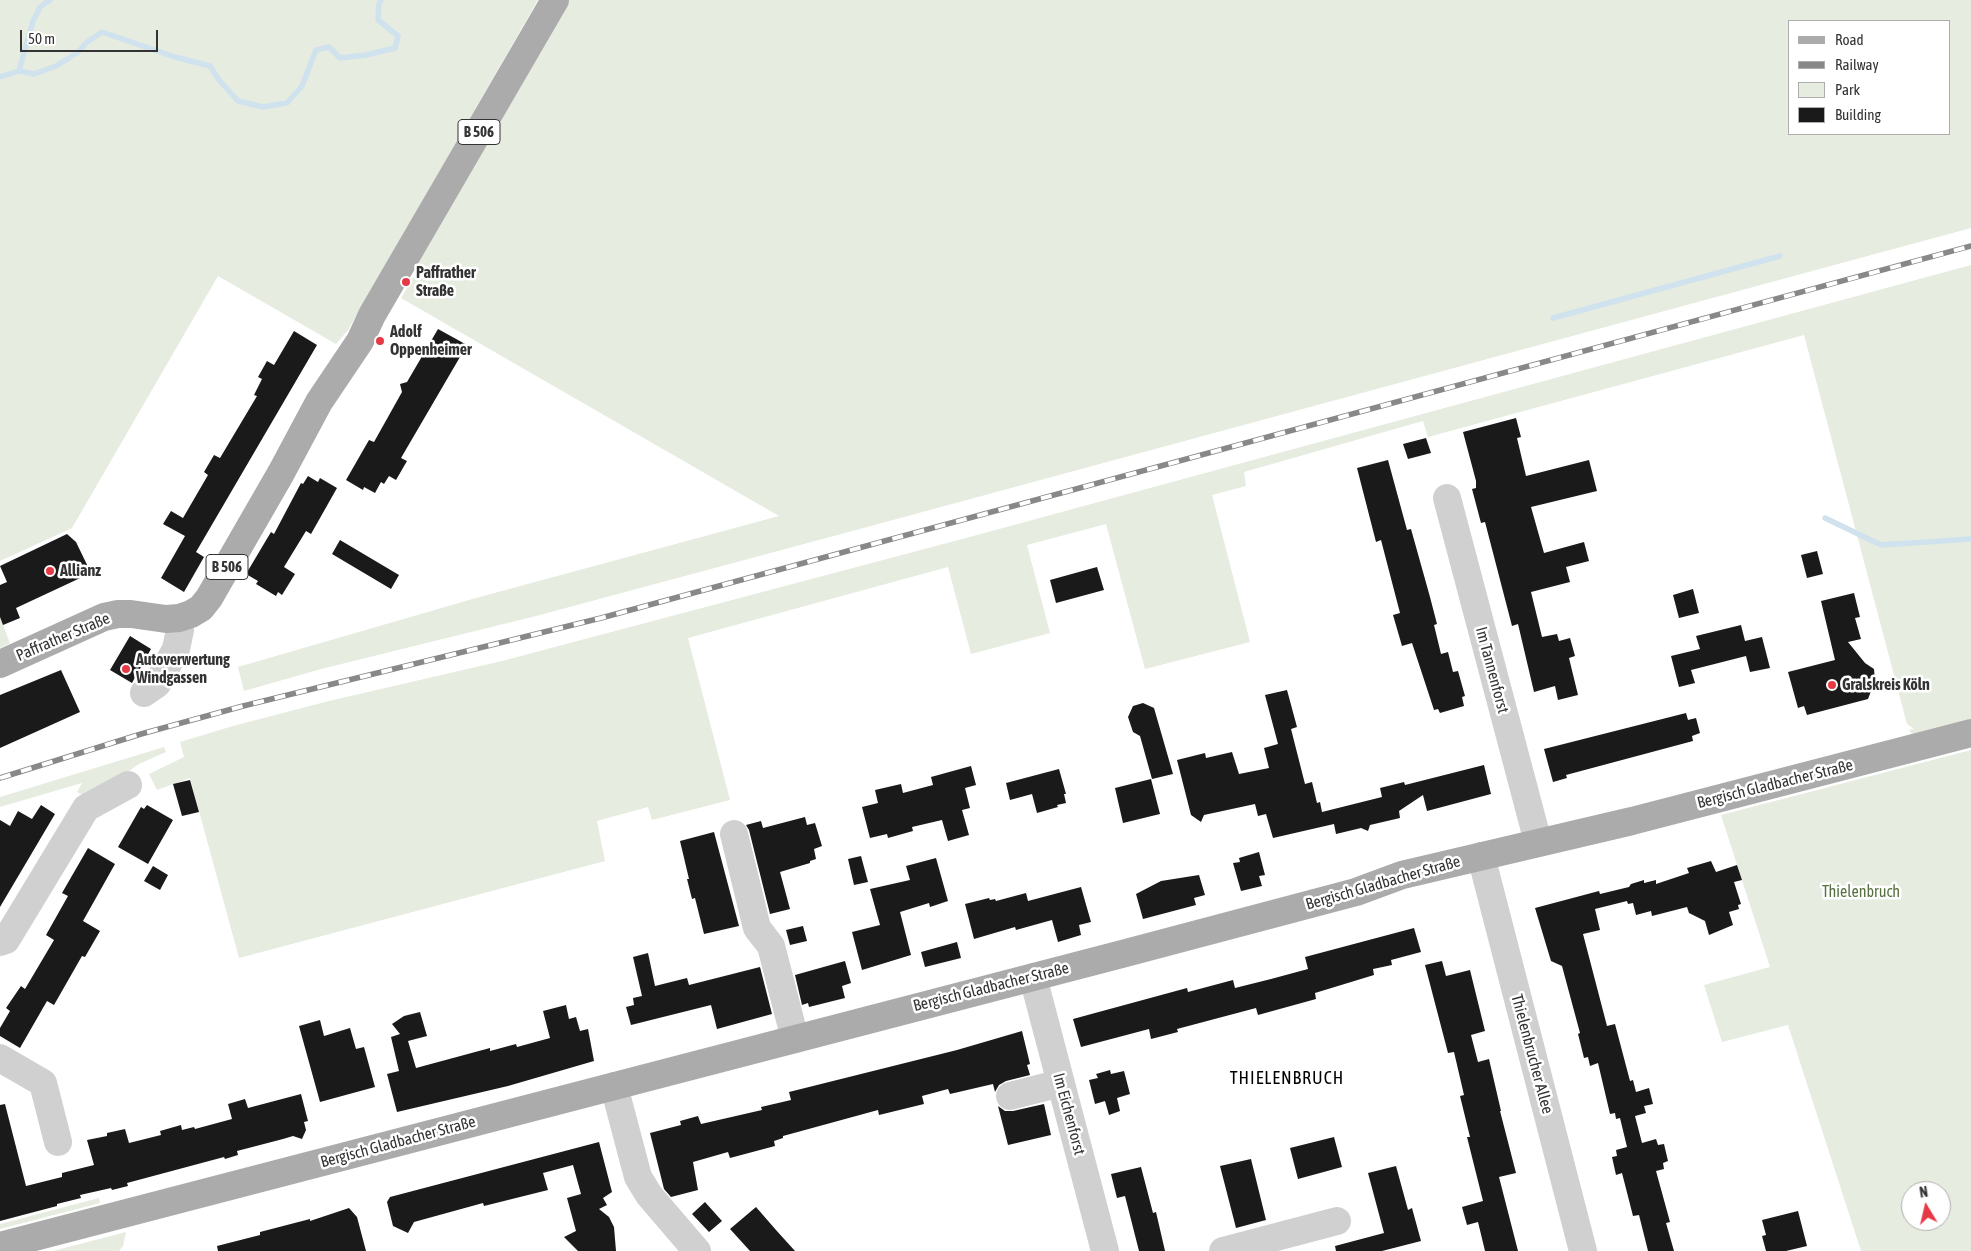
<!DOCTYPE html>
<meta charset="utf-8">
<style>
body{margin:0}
#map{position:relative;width:1971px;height:1251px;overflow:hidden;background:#fff;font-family:"Asap Condensed",sans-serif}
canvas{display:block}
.legend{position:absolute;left:1788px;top:20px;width:162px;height:115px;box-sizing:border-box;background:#fff;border:1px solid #adadad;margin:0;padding:6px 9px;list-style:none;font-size:15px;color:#333}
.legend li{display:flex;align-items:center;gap:10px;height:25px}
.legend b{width:25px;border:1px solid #adadad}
.north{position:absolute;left:1901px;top:1181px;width:50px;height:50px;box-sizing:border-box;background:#fff;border:1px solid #adadad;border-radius:50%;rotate:351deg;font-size:14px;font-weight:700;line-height:20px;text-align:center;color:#333}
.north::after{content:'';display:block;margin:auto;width:18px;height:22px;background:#e63946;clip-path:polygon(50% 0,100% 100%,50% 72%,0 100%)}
.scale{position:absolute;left:20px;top:30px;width:138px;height:22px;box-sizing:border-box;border:2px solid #333;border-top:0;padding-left:6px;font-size:15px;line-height:18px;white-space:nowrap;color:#333;-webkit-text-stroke:4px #fff;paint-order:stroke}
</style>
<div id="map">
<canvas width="1971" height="1251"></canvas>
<ul class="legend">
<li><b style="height:6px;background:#ababab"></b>Road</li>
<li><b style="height:6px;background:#888"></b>Railway</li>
<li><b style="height:14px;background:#e6ecdf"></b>Park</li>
<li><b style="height:14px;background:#1a1a1a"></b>Building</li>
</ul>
<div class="north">N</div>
<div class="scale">50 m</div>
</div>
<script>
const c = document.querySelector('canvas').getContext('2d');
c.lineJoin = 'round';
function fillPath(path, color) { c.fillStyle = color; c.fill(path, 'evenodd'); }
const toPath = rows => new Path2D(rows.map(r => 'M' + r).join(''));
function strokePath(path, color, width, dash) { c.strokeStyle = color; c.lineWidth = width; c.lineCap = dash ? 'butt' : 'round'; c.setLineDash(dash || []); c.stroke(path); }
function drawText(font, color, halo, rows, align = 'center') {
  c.font = font + ' "Asap Condensed",sans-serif'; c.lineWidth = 5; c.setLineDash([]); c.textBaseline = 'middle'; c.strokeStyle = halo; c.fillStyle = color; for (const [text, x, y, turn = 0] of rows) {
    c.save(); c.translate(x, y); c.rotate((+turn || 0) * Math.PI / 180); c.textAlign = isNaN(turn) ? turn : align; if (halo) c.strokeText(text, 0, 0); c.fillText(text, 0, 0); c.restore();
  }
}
fillPath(toPath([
 [0,0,538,0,348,330,336,344,218,276,72,528,0,561],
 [565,0,1971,0,1971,228,856,530,536,616,321,669,244,691,238,667,476,598,779,516,401,298,416,273,410,269],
 [1790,21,1950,21,1950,134,1790,134],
 [1971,265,1971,722,1912,734,1909,730,1914,729,1907,724,1804,335,1428,437,1423,421,1244,472,1246,486,1212,495,1250,642,1145,669,1106,524,1027,545,1050,633,971,654,948,567,688,638,730,800,652,820,648,807,597,821,605,861,239,958,190,778,157,790,149,774,184,757,180,742,233,726,329,701,502,661,966,538],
 [0,617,10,643,0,648],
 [164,747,166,752,139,764,89,799,77,792,82,783,0,807,0,797],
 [1971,750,1971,1251,1861,1251,1788,1025,1722,1042,1704,985,1770,967,1721,815],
 [1911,1191,1941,1191,1941,1221,1911,1221],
 [99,1198,100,1203,0,1229,0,1224],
 [126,1232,123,1246,119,1251,53,1251]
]), '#e6ecdf');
strokePath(toPath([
 [19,71,33,21,40,7,50,0],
 [0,77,19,71,34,74,56,66,77,53,87,42,102,32,175,57,210,66,219,80,238,101,263,107,287,103,302,86,316,50,329,47,340,58,366,55,395,48,398,36,378,20,379,4,381,0],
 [1553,318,1780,256],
 [1825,518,1881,545,1971,539]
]), '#cfe2ee', 5.5);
fillPath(toPath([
 [438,329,467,345,401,458,407,461,396,480,389,476,384,484,381,482,375,493,364,487,363,490,346,480,369,440,374,442,402,392,400,384,407,382],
 [294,331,317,345,196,552,204,557,184,592,161,578,185,536,163,524,171,511,183,518,208,475,204,472,214,455,220,458,257,396,254,395,262,379,258,377,267,361,274,365],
 [1516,418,1521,437,1517,438,1526,476,1589,460,1597,491,1531,507,1544,553,1584,542,1589,561,1566,567,1570,582,1531,592,1542,637,1557,634,1559,641,1570,638,1575,656,1569,658,1578,695,1558,700,1555,686,1534,692,1518,624,1512,626,1485,522,1481,523,1472,489,1476,488,1476,481,1463,432],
 [1426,438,1431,453,1408,459,1403,444],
 [1388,460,1407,530,1411,529,1430,597,1437,624,1434,625,1441,654,1448,652,1453,672,1458,671,1465,696,1462,697,1464,706,1440,713,1438,709,1434,710,1412,643,1402,646,1393,615,1400,613,1381,540,1376,542,1357,468],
 [308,476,318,482,320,478,337,488,311,534,306,531,284,567,295,574,282,595,278,592,276,596,256,584,258,581,246,574,271,532,274,534,301,483,303,484],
 [67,534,76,542,91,573,16,608,20,618,3,625,0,617,0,585,7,582,0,566],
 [340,540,399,575,391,589,332,554],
 [1817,551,1823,574,1807,578,1801,555],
 [1097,567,1104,590,1056,603,1050,580],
 [1693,589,1699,613,1679,618,1673,595],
 [1854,593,1860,617,1855,618,1861,639,1848,642,1865,663,1874,669,1875,681,1868,699,1807,715,1804,706,1798,708,1788,672,1835,660,1821,601],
 [1741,625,1745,641,1762,637,1770,668,1750,672,1746,656,1691,670,1695,683,1679,687,1671,656,1700,649,1696,636],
 [130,636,151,649,132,683,110,670],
 [61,670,80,712,0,748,0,695],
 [1287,690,1297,727,1291,729,1305,784,1312,782,1317,803,1320,802,1322,812,1382,797,1380,788,1404,782,1405,785,1484,765,1491,794,1427,811,1423,795,1399,811,1400,818,1370,825,1368,831,1361,828,1336,834,1334,824,1273,838,1266,814,1258,816,1255,804,1204,815,1201,822,1191,815,1177,760,1205,753,1206,758,1232,752,1239,774,1269,768,1264,748,1278,744,1265,695],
 [1143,703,1154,708,1173,774,1152,779,1140,736,1133,732,1128,717,1133,706],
 [1686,713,1688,720,1696,718,1700,733,1692,736,1693,741,1566,775,1567,778,1553,782,1544,749],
 [971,766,976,785,965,788,970,808,962,810,969,835,948,841,942,820,912,827,913,831,888,838,887,834,870,838,862,807,878,803,875,790,901,784,903,793,933,785,931,777],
 [1059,769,1066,794,1064,794,1066,803,1057,805,1058,807,1037,813,1032,794,1010,800,1006,783],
 [1151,779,1160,814,1123,823,1115,788],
 [190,780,199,812,182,816,173,784],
 [41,805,55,814,0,907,0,820,10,826,18,811,32,819],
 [147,805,173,820,148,864,118,847,141,807,144,809],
 [805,817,807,825,815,823,822,846,814,849,816,859,810,861,810,863,780,872,790,909,770,914,749,830,746,825,761,821,763,828],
 [714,832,739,926,704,934,695,898,692,899,687,879,689,879,680,841],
 [88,848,115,864,83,921,100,931,85,957,82,956,54,1005,47,1001,20,1048,0,1036,0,1028,10,1011,6,1008,21,986,25,989,54,940,46,935,68,896,62,893],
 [1259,852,1265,875,1259,876,1262,886,1241,891,1233,863,1240,862,1239,858],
 [861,856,868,882,854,885,848,859],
 [936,858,948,901,930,907,929,903,900,912,911,955,862,970,852,932,880,925,870,889,910,880,906,866],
 [1711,861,1716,872,1737,865,1742,880,1734,882,1741,904,1738,905,1739,909,1729,912,1733,925,1709,935,1705,921,1689,913,1687,907,1652,916,1651,911,1636,915,1633,903,1628,904,1627,901,1595,909,1600,930,1583,934,1607,1026,1615,1024,1630,1081,1633,1080,1636,1092,1649,1088,1653,1104,1644,1106,1646,1113,1635,1116,1642,1143,1656,1139,1658,1145,1664,1144,1668,1161,1663,1163,1664,1169,1656,1171,1670,1222,1666,1223,1674,1251,1648,1251,1639,1215,1633,1216,1622,1173,1616,1175,1612,1157,1617,1156,1616,1150,1627,1147,1620,1118,1616,1119,1615,1113,1610,1114,1598,1063,1590,1066,1588,1057,1584,1058,1578,1034,1580,1033,1562,966,1551,961,1535,908,1599,891,1600,894,1629,887,1631,884,1644,880,1644,883,1656,880,1656,884,1689,873,1687,868],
 [153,866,168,875,160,890,144,881],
 [1199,875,1205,895,1194,898,1196,905,1143,919,1136,894,1161,881],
 [1081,887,1091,922,1079,925,1081,935,1058,942,1052,920,1016,930,1015,927,974,939,965,904,989,898,990,900,995,899,996,901,1026,893,1028,901],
 [803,926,807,941,790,945,786,930],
 [1414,928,1421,952,1391,960,1392,965,1373,969,1374,975,1315,993,1316,999,1258,1015,1256,1008,1177,1029,1178,1032,1151,1039,1149,1029,1081,1047,1073,1019,1187,988,1188,992,1233,980,1235,988,1271,979,1308,969,1305,957],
 [957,942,961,958,925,967,921,952],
 [648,953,655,986,687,978,689,985,760,967,772,1014,717,1029,711,1005,631,1025,626,1007,634,1005,633,998,642,996,633,957],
 [845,961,851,983,842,986,845,998,809,1007,808,1003,802,1005,795,975],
 [1442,961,1446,976,1470,970,1485,1031,1471,1035,1478,1062,1489,1059,1501,1111,1500,1111,1516,1173,1499,1177,1518,1251,1485,1251,1478,1222,1467,1225,1462,1207,1483,1201,1467,1137,1470,1137,1460,1096,1464,1095,1454,1052,1448,1053,1425,965],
 [566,1005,569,1019,576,1017,580,1031,588,1029,594,1061,508,1086,397,1112,387,1074,399,1071,391,1037,400,1034,392,1024,404,1016,420,1012,427,1036,408,1041,416,1068,490,1048,490,1051,516,1044,517,1047,550,1038,543,1011],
 [320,1020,324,1036,350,1028,356,1049,364,1047,375,1087,320,1102,299,1026],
 [1022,1031,1030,1064,1027,1065,1030,1075,1006,1081,999,1085,995,1092,993,1084,950,1094,948,1089,922,1096,924,1104,879,1115,878,1110,783,1136,783,1138,774,1141,775,1146,730,1158,728,1152,693,1162,698,1190,671,1197,664,1189,650,1133,681,1125,680,1121,698,1116,701,1124,762,1110,761,1107,791,1100,789,1092,957,1050],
 [1110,1070,1111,1074,1124,1071,1130,1094,1117,1098,1120,1111,1109,1115,1105,1101,1095,1104,1089,1080,1098,1078,1096,1074],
 [301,1094,308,1121,304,1122,306,1130,302,1139,293,1136,283,1139,237,1151,238,1155,225,1159,224,1157,127,1183,128,1186,112,1190,111,1188,80,1195,81,1198,57,1204,57,1206,0,1221,0,1105,5,1104,26,1186,62,1177,62,1173,94,1165,87,1140,107,1136,107,1133,125,1129,129,1143,161,1135,160,1131,181,1125,182,1130,194,1127,195,1129,232,1119,228,1104,245,1099,248,1108],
 [1044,1104,1051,1135,1008,1145,998,1106,1005,1111,1013,1111],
 [1334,1137,1342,1167,1298,1179,1290,1148],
 [599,1142,612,1192,603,1198,607,1205,599,1209,609,1217,614,1227,616,1251,578,1251,564,1237,576,1231,567,1198,581,1194,573,1165,543,1173,548,1190,484,1206,483,1203,414,1222,408,1233,393,1226,387,1202,390,1197],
 [1251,1159,1266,1220,1236,1228,1220,1166],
 [1396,1166,1408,1210,1412,1208,1421,1241,1382,1251,1336,1251,1335,1246,1384,1233,1368,1173],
 [1141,1167,1153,1213,1156,1212,1165,1251,1139,1251,1125,1196,1117,1198,1111,1174],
 [705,1202,722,1221,709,1232,692,1214],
 [756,1207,776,1230,795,1251,750,1251,730,1229],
 [349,1208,357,1217,366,1251,218,1251,217,1246,260,1235,260,1232,310,1219,310,1221],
 [1798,1211,1807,1246,1786,1251,1766,1251,1762,1236,1766,1235,1762,1220]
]), '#1a1a1a');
strokePath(toPath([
 [1447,498,1538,842],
 [144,693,157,684,176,649,180,630,179,618],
 [734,834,757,928,771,946,795,1039],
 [1481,856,1583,1251],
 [0,942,6,940,86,808,128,785],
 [1033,977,1105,1251],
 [0,1058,43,1083,58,1142],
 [614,1086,638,1177,649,1195,697,1251],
 [1010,1096,1061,1083],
 [1223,1251,1337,1221]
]), '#d0d0d0', 28);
strokePath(toPath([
 [0,664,104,617,118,614,131,614,166,619,179,618,191,614,201,608,209,598,281,473,319,402,360,341,372,315,555,0],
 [0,1246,1122,954,1356,892,1402,875,1632,821,1971,733]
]), '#ababab', 28);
const rail = toPath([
 [0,778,141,734,243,706,601,618,1971,246]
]);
strokePath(rail, '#888', 5.5);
strokePath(rail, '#fff', 4, [11]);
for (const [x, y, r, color] of [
 [406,282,5,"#e63946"],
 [380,341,5,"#e63946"],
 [50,571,5,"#e63946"],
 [126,669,5,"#e63946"],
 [1832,685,5,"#e63946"]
]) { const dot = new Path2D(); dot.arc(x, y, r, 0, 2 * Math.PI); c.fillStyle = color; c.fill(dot); strokePath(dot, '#fff', 2); }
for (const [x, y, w] of [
 [479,132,42],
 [227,567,42]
]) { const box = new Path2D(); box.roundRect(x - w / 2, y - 12.5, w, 25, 4); c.fillStyle = '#fff'; c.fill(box); strokePath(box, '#333', 1); }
drawText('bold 15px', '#333', null, [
 ["B 506",479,132],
 ["B 506",227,567]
]);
drawText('bold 16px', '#333', '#fff', [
 ["Paffrather",416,273],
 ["Straße",416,291],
 ["Adolf",390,332],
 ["Oppenheimer",390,350],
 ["Allianz",60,571],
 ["Autoverwertung",136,660],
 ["Windgassen",136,678],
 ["Gralskreis Köln",1842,685]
], 'left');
drawText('16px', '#333', '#fff', [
 ["Paffrather Straße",63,637,-23],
 ["Im Tannenforst",1492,670,75],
 ["Bergisch Gladbacher Straße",1775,784,-14],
 ["Bergisch Gladbacher Straße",1383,883,-16],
 ["Bergisch Gladbacher Straße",991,987,-14],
 ["Thielenbrucher Allee",1532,1054,75],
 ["Im Eichenforst",1069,1114,75],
 ["Bergisch Gladbacher Straße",398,1142,-15]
]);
drawText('16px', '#56703f', '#fff', [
 ["Thielenbruch",1861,892]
]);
c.letterSpacing = '1px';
drawText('18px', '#000', '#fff', [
 ["THIELENBRUCH",1287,1078]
]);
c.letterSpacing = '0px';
</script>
